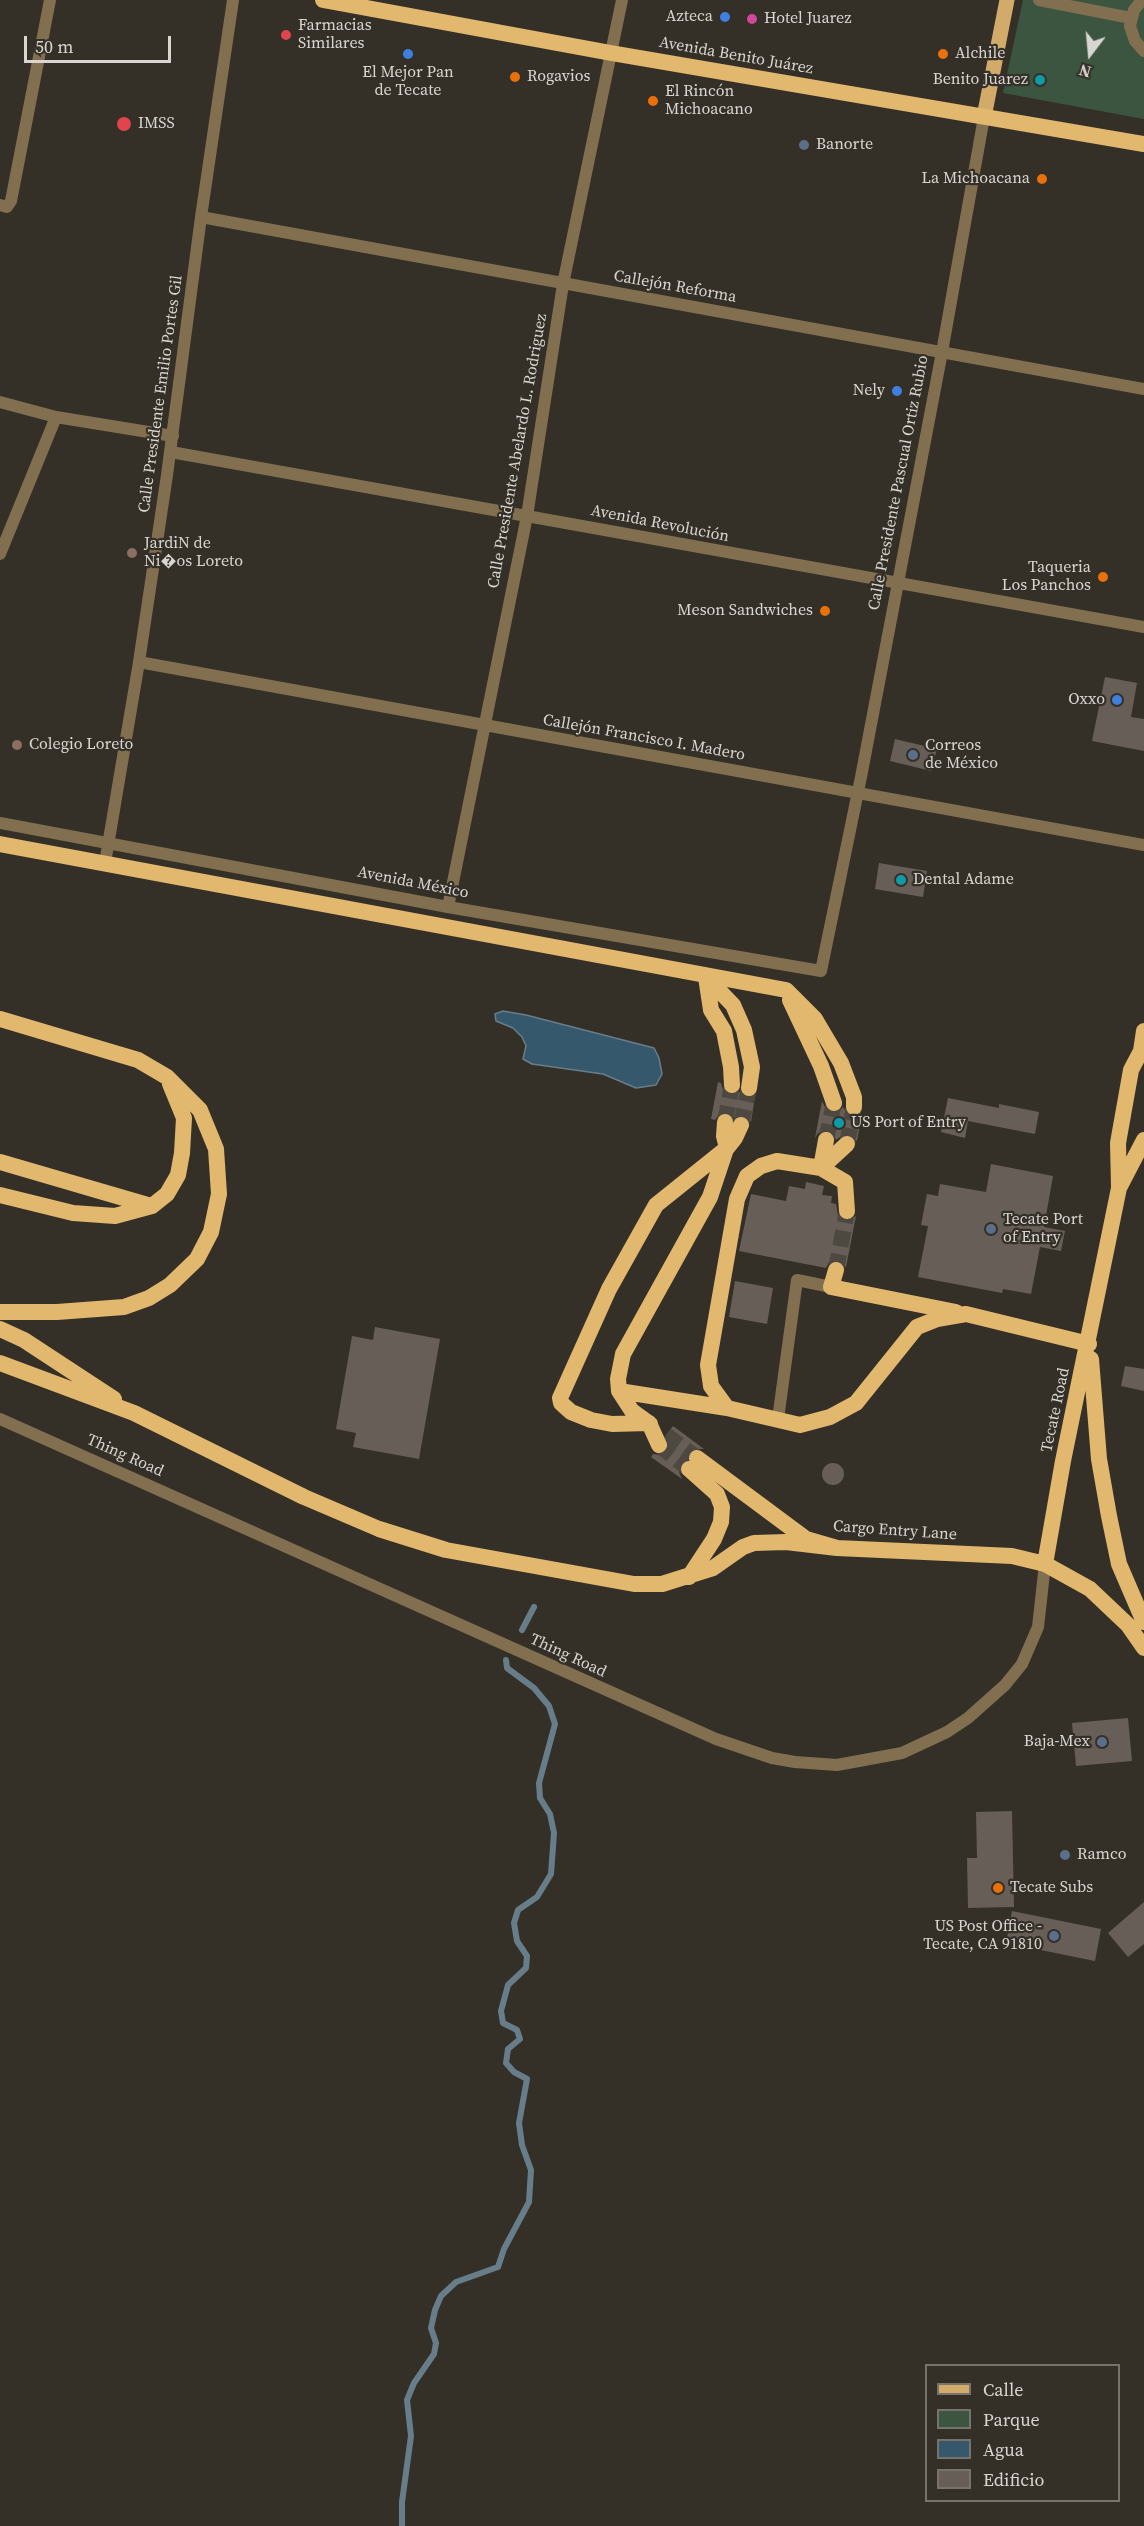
<!DOCTYPE html>
<meta charset="utf-8">
<style>
body{margin:0}
#map{position:relative;width:1144px;height:2526px;overflow:hidden;background:#343028;font-family:"Source Serif 4",serif}
canvas{display:block}
.legend{position:absolute;left:925px;top:2364px;width:195px;height:138px;box-sizing:border-box;background:#343028;border:2px solid #76726c;margin:0;padding:8px 10px;list-style:none;font-size:18px;color:#d9d6d1}
.legend li{display:flex;align-items:center;gap:12px;height:30px}
.legend b{width:30px;border:2px solid #76726c}
.north{position:absolute;left:1060px;top:24px;width:60px;height:60px;-webkit-text-stroke:4px #343028;paint-order:stroke;rotate:196deg;font-size:16px;font-weight:700;line-height:24px;text-align:center;color:#d9d6d1}
.north::after{content:'';display:block;margin:auto;width:21px;height:27px;background:#d9d6d1;clip-path:polygon(50% 0,100% 100%,50% 72%,0 100%)}
.scale{position:absolute;left:24px;top:36px;width:147px;height:27px;box-sizing:border-box;border:3px solid #d9d6d1;border-top:0;padding-left:8px;font-size:18px;line-height:21px;white-space:nowrap;color:#d9d6d1;-webkit-text-stroke:4px #343028;paint-order:stroke}
</style>
<div id="map">
<canvas width="1144" height="2526"></canvas>
<ul class="legend">
<li><b style="height:8px;background:#d2ab6a"></b>Calle</li>
<li><b style="height:16px;background:#3c5541"></b>Parque</li>
<li><b style="height:16px;background:#36586c"></b>Agua</li>
<li><b style="height:16px;background:#675e57"></b>Edificio</li>
</ul>
<div class="north">N</div>
<div class="scale">50 m</div>
</div>
<script>
const c = document.querySelector('canvas').getContext('2d');
c.lineJoin = 'round';
function fillPath(path, color) { c.fillStyle = color; c.fill(path, 'evenodd'); }
const toPath = rows => new Path2D(rows.map(r => 'M' + r).join(''));
function strokePath(path, color, width, dash) { c.strokeStyle = color; c.lineWidth = width; c.lineCap = dash ? 'butt' : 'round'; c.setLineDash(dash || []); c.stroke(path); }
function drawText(font, color, halo, rows, align = 'center') {
  c.font = font + ' "Source Serif 4",serif'; c.lineWidth = 4.5; c.setLineDash([]); c.textBaseline = 'middle'; c.strokeStyle = halo; c.fillStyle = color; for (const [text, x, y, turn = 0] of rows) {
    c.save(); c.translate(x, y); c.rotate((+turn || 0) * Math.PI / 180); c.textAlign = isNaN(turn) ? turn : align; if (halo) c.strokeText(text, 0, 0); c.fillText(text, 0, 0); c.restore();
  }
}
fillPath(toPath([
 [1023,0,1144,0,1144,119,1003,93]
]), '#3c5541');
const water = toPath([
 [503,1011,526,1015,654,1048,659,1058,662,1074,656,1085,636,1088,603,1074,532,1064,523,1059,526,1046,522,1037,513,1028,496,1021,495,1014,503,1011]
]);
fillPath(water, '#36586c');
strokePath(water, '#677e8a', 1.5);
strokePath(toPath([
 [522,1630,534,1607],
 [402,2526,402,2502,411,2436,407,2400,414,2383,434,2354,436,2343,431,2328,435,2310,441,2296,456,2282,498,2267,504,2249,529,2202,531,2170,522,2145,519,2123,527,2079,514,2072,506,2063,508,2049,520,2039,517,2030,503,2023,501,2011,508,1985,526,1968,527,1956,517,1941,514,1923,518,1910,537,1897,551,1874,554,1833,550,1814,540,1798,539,1783,555,1724,549,1706,534,1688,507,1668,506,1660]
]), '#677e8a', 6);
fillPath(toPath([
 [1105,677,1137,683,1131,717,1144,719,1144,751,1092,741],
 [895,739,937,749,931,771,890,761],
 [879,863,927,871,923,897,875,889],
 [718,1082,721,1083,723,1090,728,1095,733,1095,739,1092,747,1098,755,1096,751,1122,745,1115,734,1117,725,1112,720,1113,715,1120,711,1119],
 [948,1098,999,1108,999,1104,1039,1112,1035,1134,968,1121,965,1138,941,1132],
 [822,1101,827,1111,832,1113,838,1113,843,1107,849,1116,855,1117,862,1114,857,1141,850,1134,844,1134,836,1140,833,1132,827,1130,818,1133,815,1138],
 [991,1164,1053,1176,1044,1227,1065,1231,1061,1251,1040,1247,1031,1294,1003,1289,1002,1293,918,1277,928,1226,921,1225,927,1194,938,1196,940,1184,986,1192],
 [806,1182,824,1186,822,1195,832,1196,831,1203,836,1204,838,1216,842,1220,848,1221,856,1216,846,1267,838,1260,829,1262,826,1268,739,1251,751,1194,786,1201,789,1186,805,1189],
 [735,1281,773,1288,767,1324,729,1317],
 [375,1327,440,1339,419,1459,353,1447,356,1433,336,1429,352,1336,373,1340],
 [1125,1366,1144,1369,1144,1391,1121,1386],
 [673,1426,704,1449,692,1449,688,1452,687,1459,681,1462,679,1472,682,1479,651,1457,653,1454,659,1455,667,1452,669,1445,666,1435],
 '822 1474a11 11 0 1 1 22 0a11 11 0 1 1-22 0Z',
 [1128,1718,1132,1761,1076,1766,1072,1723],
 [1012,1811,1014,1907,968,1908,967,1858,977,1858,976,1812],
 [1144,1902,1144,1944,1128,1957,1108,1933],
 [1012,1911,1101,1929,1095,1961,1006,1943]
]), '#675e57');
strokePath(toPath([
 [725,1122,732,1085],
 [741,1125,749,1088],
 [826,1140,834,1103],
 [847,1144,854,1107],
 [836,1270,847,1211],
 [666,1435,697,1458],
 [659,1445,689,1469]
]), '#4d4941', 16, [16, 8]);
strokePath(toPath([
 [1039,0,1131,18],
 [1142,0,1134,10,1130,26,1135,41,1144,51]
]), '#816f50', 12);
strokePath(toPath([
 [0,205,7,207,11,201,50,0],
 [201,217,1144,389],
 [0,402,56,417,173,436],
 [0,554,56,417],
 [139,662,1144,845],
 [448,907,527,516,563,284,622,0],
 [778,1419,797,1280,831,1287]
]), '#816f50', 12);
strokePath(toPath([
 [171,452,1144,627],
 [0,823,448,907,821,971,861,777,942,352,984,117],
 [105,863,139,662,167,475,201,217,233,0],
 [0,1419,716,1739,772,1758,795,1762,837,1765,902,1753,947,1732,968,1718,1005,1685,1022,1664,1038,1627,1045,1564]
]), '#816f50', 12);
strokePath(toPath([
 [984,117,1007,0]
]), '#d2ab6a', 15);
strokePath(toPath([
 [323,0,611,53,1144,144],
 [0,844,786,990,815,1019,841,1063,854,1097,854,1107],
 [706,977,733,1005,744,1030,752,1067,749,1088],
 [706,977,711,1010,724,1031,731,1067,732,1085],
 [790,1000,821,1066,834,1103],
 [0,1019,138,1060,167,1077,200,1110,216,1149,219,1194,211,1232,197,1259,170,1285,149,1298,124,1307,57,1312,0,1312],
 [725,1122,724,1136,727,1148],
 [0,1162,151,1206],
 [821,1168,847,1144],
 [821,1168,826,1140],
 [1119,1187,1118,1143,1131,1070,1141,1051,1144,1031],
 [0,1195,73,1213,115,1216,152,1206,167,1194,178,1175,182,1153,184,1118,170,1084],
 [847,1211,845,1182,821,1168,777,1161,761,1166,747,1176,737,1199,708,1365,711,1386,727,1408,800,1425,830,1417,856,1403,917,1327,937,1319,966,1314,1089,1344],
 [836,1270,831,1287,956,1312],
 [0,1329,24,1340,114,1399],
 [1091,1359,1099,1459,1109,1516,1119,1564,1144,1622],
 [0,1363,134,1413,304,1497,379,1529,446,1550,634,1584,662,1584,713,1568,743,1547,754,1543,786,1542,837,1548],
 [619,1391,727,1408],
 [650,1424,632,1411,619,1391,618,1379,623,1354,710,1197,726,1149],
 [659,1445,649,1423,612,1424,591,1420,571,1412,561,1403,560,1398,609,1289,656,1205,727,1148,735,1138,741,1125],
 [697,1458,806,1539,837,1548,1012,1556,1045,1564,1090,1589,1128,1625,1144,1648],
 [1045,1564,1063,1461,1119,1188,1144,1140],
 [689,1577,714,1539,721,1522,722,1507,717,1494,689,1469]
]), '#e2b76e', 16);
for (const [x, y, r, color] of [
 [725,17,6,"#3f7fe0"],
 [752,19,6,"#d1479c"],
 [286,35,6,"#e0444e"],
 [408,54,6,"#3f7fe0"],
 [943,54,6,"#e8710a"],
 [515,77,6,"#e8710a"],
 [1040,80,6,"#0f9aa8"],
 [653,101,6,"#e8710a"],
 [124,124,8,"#e0444e"],
 [804,145,6,"#5c6f8a"],
 [1042,179,6,"#e8710a"],
 [897,391,6,"#3f7fe0"],
 [132,553,6,"#8d6e63"],
 [1103,577,6,"#e8710a"],
 [825,611,6,"#e8710a"],
 [1117,700,6,"#3f7fe0"],
 [17,745,6,"#8d6e63"],
 [913,755,6,"#5c6f8a"],
 [901,880,6,"#0f9aa8"],
 [839,1123,6,"#0f9aa8"],
 [991,1229,6,"#5c6f8a"],
 [1102,1742,6,"#5c6f8a"],
 [1065,1855,6,"#5c6f8a"],
 [998,1888,6,"#e8710a"],
 [1054,1936,6,"#5c6f8a"]
]) { const dot = new Path2D(); dot.arc(x, y, r, 0, 2 * Math.PI); c.fillStyle = color; c.fill(dot); strokePath(dot, '#343028', 2); }
drawText('16px', '#d9d6d1', '#343028', [
 ["Azteca",713,17,"right"],
 ["Hotel Juarez",764,19],
 ["Farmacias",298,26],
 ["Similares",298,44],
 ["Alchile",955,54],
 ["El Mejor Pan",408,73,"center"],
 ["de Tecate",408,91,"center"],
 ["Rogavios",527,77],
 ["Benito Juarez",1028,80,"right"],
 ["El Rincón",665,92],
 ["Michoacano",665,110],
 ["IMSS",138,124],
 ["Banorte",816,145],
 ["La Michoacana",1030,179,"right"],
 ["Nely",885,391,"right"],
 ["JardiN de",144,544],
 ["Ni�os Loreto",144,562],
 ["Taqueria",1091,568,"right"],
 ["Los Panchos",1091,586,"right"],
 ["Meson Sandwiches",813,611,"right"],
 ["Oxxo",1105,700,"right"],
 ["Colegio Loreto",29,745],
 ["Correos",925,746],
 ["de México",925,764],
 ["Dental Adame",913,880],
 ["US Port of Entry",851,1123],
 ["Tecate Port",1003,1220],
 ["of Entry",1003,1238],
 ["Baja-Mex",1090,1742,"right"],
 ["Ramco",1077,1855],
 ["Tecate Subs",1010,1888],
 ["US Post Office -",1042,1927,"right"],
 ["Tecate, CA 91810",1042,1945,"right"]
], 'left');
drawText('16px', '#d9d6d1', '#343028', [
 ["Avenida Benito Juárez",736,56,10],
 ["Callejón Reforma",675,287,10],
 ["Calle Presidente Emilio Portes Gil",161,394,-82],
 ["Calle Presidente Abelardo L. Rodriguez",518,451,-80],
 ["Calle Presidente Pascual Ortiz Rubio",899,483,-79],
 ["Avenida Revolución",660,524,11],
 ["Callejón Francisco I. Madero",644,738,10],
 ["Avenida México",413,883,11],
 ["Tecate Road",1056,1410,-78],
 ["Thing Road",125,1456,24],
 ["Cargo Entry Lane",895,1531,4],
 ["Thing Road",568,1656,25]
]);
</script>
